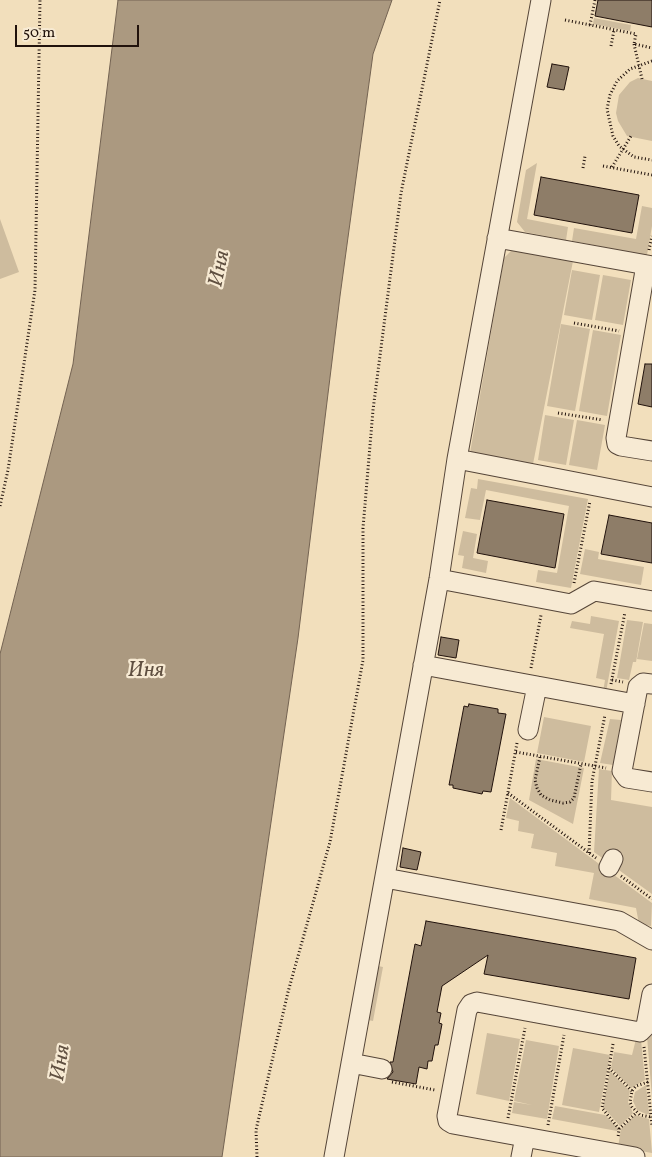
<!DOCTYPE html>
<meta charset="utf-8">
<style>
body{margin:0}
#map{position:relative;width:652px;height:1157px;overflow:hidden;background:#f2dfbc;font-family:Vollkorn,serif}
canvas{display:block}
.scale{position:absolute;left:15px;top:25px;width:124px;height:22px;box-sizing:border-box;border:2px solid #21120c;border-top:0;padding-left:6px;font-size:15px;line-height:18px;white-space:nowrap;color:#21120c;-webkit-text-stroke:4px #f7ead3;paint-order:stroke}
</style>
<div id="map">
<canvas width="652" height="1157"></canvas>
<div class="scale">50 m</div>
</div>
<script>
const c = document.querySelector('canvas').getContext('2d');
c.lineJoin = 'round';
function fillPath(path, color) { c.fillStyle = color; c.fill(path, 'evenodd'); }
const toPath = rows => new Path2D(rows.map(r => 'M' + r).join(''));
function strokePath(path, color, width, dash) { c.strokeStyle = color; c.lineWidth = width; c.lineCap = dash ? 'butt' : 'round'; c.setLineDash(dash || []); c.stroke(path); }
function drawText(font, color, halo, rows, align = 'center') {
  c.font = font + ' Vollkorn,serif'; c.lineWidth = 4.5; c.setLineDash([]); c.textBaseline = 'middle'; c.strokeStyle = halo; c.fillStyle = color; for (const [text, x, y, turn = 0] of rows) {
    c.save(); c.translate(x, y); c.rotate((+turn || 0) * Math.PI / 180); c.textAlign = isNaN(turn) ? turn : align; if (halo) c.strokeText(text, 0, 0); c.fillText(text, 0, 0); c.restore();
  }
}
fillPath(toPath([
 [594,18,631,25,630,31,593,24],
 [638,78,652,81,652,141,627,136,618,121,616,113,619,95,630,82],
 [537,163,527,219,568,227,566,240,525,232,517,222,526,170],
 [642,206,652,208,652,226,647,255,572,241,574,228,636,239],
 [0,219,19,272,0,279],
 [512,250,573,261,532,469,470,453,504,258],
 [572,270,600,275,592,320,564,315],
 [603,275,631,280,623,325,595,320],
 [561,324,590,329,575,411,547,406],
 [593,330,621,335,607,416,579,411],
 [545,415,574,420,566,465,538,460],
 [577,420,605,425,597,470,569,465],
 [478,479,588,499,571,588,536,582,538,570,557,573,569,506,486,490,480,520,465,518,471,488,477,489],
 [463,531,477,534,473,558,488,561,486,573,462,568,464,556,458,555],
 [585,549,599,552,598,559,644,567,641,585,580,574],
 [591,616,619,621,606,692,603,692,605,680,596,678,604,634,570,628,572,621,590,624],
 [627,620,643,622,636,662,633,662,629,680,617,678],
 [644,623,652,624,652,661,637,659],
 [544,717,591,726,584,762,537,753],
 [610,719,621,720,613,765,600,763],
 [536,759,584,768,573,824,529,800],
 [599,769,612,771,611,800,652,807,652,894,594,852],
 [510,798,652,903,651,926,639,924,636,908,589,899,594,873,555,866,557,853,531,848,534,834,518,831,519,821,506,818],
 [373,965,383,967,373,1021,363,1019],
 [652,1028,652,1098,647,1036],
 [487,1033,520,1039,509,1101,476,1094],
 [636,1039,641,1040,645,1080,631,1088,611,1068,614,1052,632,1055],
 [526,1040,559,1046,547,1119,512,1113,514,1102,532,1105,514,1101],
 [573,1048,610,1055,599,1112,562,1105],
 [610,1071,630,1091,628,1102,633,1113,620,1126,603,1107],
 [646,1085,649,1114,646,1114,637,1110,633,1101,635,1092],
 [555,1106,605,1115,618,1128,617,1131,552,1119],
 [635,1115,649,1119,652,1153,618,1147,621,1129]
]), '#cebc9e');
const water = toPath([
 [118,0,392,0,373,54,340,296,298,638,222,1157,0,1157,0,654,73,364,118,0]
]);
fillPath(water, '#ab9980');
strokePath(water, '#746352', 1);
const building = toPath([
 [598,0,652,0,652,27,595,16,598,0],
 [552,64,569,67,564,90,547,87,552,64],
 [541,177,639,195,632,233,534,215,541,177],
 [645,364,652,364,652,407,638,404,645,364],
 [487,500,564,514,555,568,477,553,487,500],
 [609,515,652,523,652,563,601,554,609,515],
 [441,637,459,640,456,658,438,655,441,637],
 [469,704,498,709,498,713,506,714,491,792,483,791,482,794,453,788,453,785,449,785,464,706,468,707,469,704],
 [403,848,421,852,417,870,400,867,403,848],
 [426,921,636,958,629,999,484,974,488,955,442,986,437,1012,441,1013,439,1023,442,1024,438,1045,435,1045,432,1061,428,1061,427,1069,419,1067,416,1084,387,1079,393,1072,390,1062,393,1062,415,944,421,946,426,921]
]);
fillPath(building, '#8e7d68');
strokePath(building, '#21120c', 1);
const minor = toPath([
 [497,238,652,266],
 [646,265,616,438,617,444,621,446,652,451],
 [457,459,652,497],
 [439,579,571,604,594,591,652,601],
 [423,665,635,704],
 [652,684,643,683,638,687,622,771,627,778,652,782],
 [528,730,537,686],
 [609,867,613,859],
 [385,878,619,921,652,940],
 [351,1063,382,1069],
 [334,1157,439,579,457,459,541,0],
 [521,1157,525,1137],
 [635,1157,453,1124,448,1121,447,1116,467,1010,471,1004,477,1002,640,1032,646,1026,652,994]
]);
strokePath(minor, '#554538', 21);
strokePath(toPath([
 [565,20,636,34,634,44,652,48],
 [590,25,595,0],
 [634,44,642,79],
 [611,46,614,30],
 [652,61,630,69,617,81,610,95,607,109,613,136,619,146,634,157,652,160],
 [603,166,652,175],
 [612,167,631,136],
 [583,168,585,156],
 [649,250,652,236],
 [574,323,619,331],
 [558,413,603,420],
 [0,506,8,470,35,290,40,0],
 [574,583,590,501],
 [531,668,541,615],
 [612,680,623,682],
 [611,684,625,612],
 [516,752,606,768],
 [540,757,535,780,537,788,541,795,550,800,563,803,570,802,574,798,581,764],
 [508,793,596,858],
 [501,830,517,743],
 [589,853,592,781,605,715],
 [621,876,652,899],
 [613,1044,602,1108,619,1129,618,1138],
 [644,1047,652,1126],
 [609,1068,632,1091],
 [392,1082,435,1090],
 [648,1082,636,1086,632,1091,630,1102,632,1107,640,1115,651,1117],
 [508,1118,525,1028],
 [548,1125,564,1035],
 [619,1129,636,1113],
 [257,1157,256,1130,288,992,330,842,363,660,363,528,373,410,401,193,440,0]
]), '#21120c', 3, [1, 2.5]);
strokePath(minor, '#f7ead3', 19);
drawText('italic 21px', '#5f4f40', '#f7ead3', [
 ["Иня",221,269,-78],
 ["Иня",146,672],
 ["Иня",62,1063,-80]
]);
</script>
